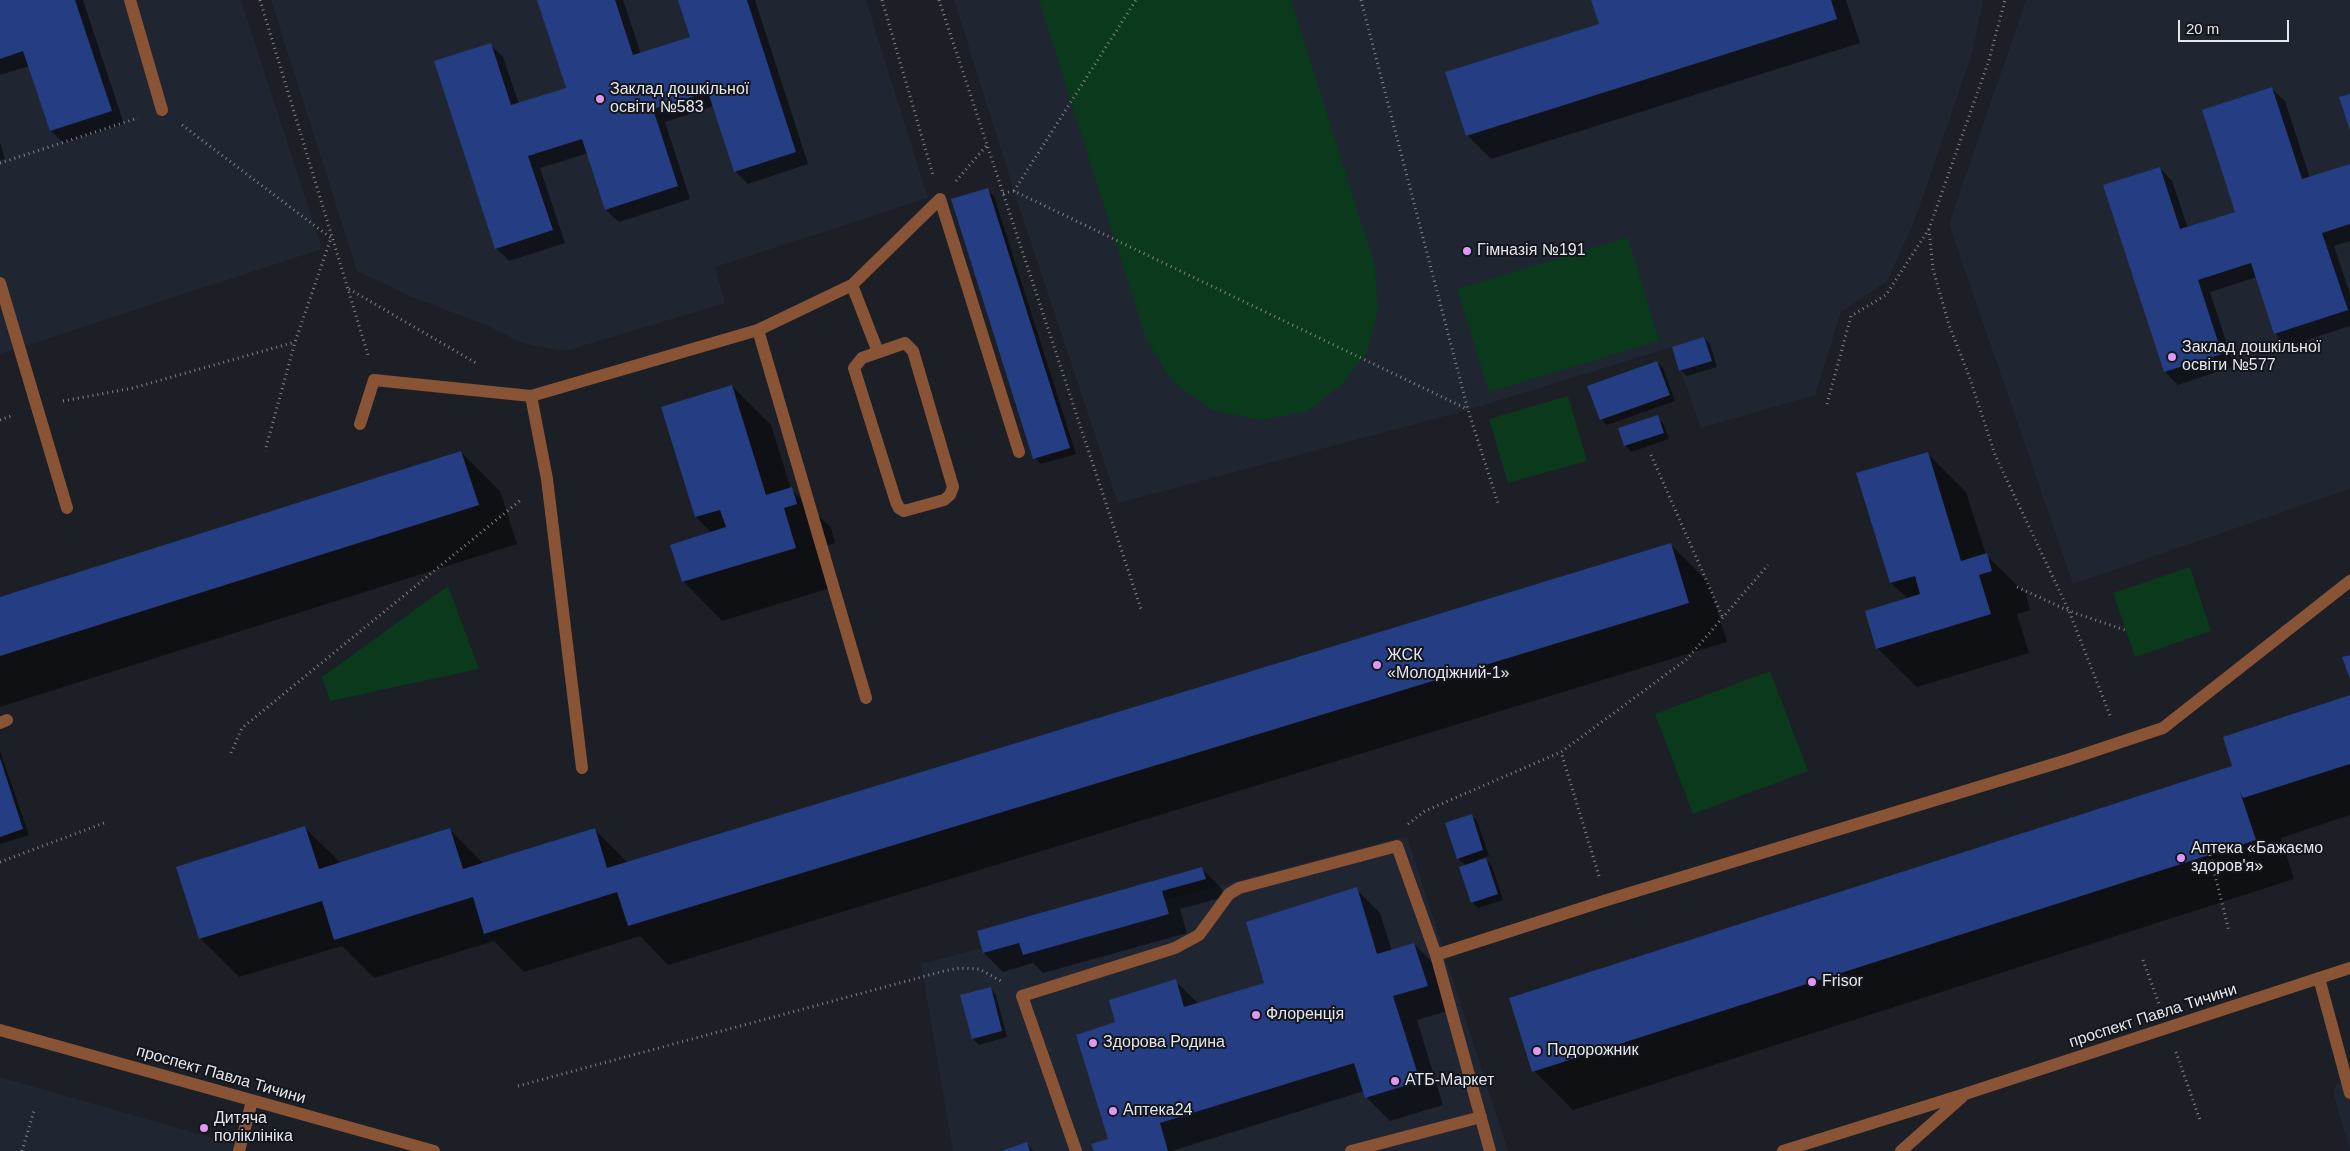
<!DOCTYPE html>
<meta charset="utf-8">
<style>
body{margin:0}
#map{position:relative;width:2350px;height:1151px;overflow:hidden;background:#1c1f26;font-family:Arial,sans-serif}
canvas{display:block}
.scale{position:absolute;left:2178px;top:20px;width:111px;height:22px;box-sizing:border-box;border:2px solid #e5e7ec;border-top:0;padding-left:6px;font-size:15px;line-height:18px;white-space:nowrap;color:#e5e7ec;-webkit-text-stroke:4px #13161d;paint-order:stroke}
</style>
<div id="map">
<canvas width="2350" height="1151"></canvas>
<div class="scale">20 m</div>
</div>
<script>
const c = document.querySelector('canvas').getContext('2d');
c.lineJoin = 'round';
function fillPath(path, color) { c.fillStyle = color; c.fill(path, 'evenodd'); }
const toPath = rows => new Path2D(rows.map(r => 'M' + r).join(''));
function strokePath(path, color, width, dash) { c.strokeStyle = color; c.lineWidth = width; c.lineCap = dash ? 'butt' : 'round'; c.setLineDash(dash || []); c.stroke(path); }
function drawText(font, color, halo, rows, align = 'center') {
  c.font = font + ' Arial,sans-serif'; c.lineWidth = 4; c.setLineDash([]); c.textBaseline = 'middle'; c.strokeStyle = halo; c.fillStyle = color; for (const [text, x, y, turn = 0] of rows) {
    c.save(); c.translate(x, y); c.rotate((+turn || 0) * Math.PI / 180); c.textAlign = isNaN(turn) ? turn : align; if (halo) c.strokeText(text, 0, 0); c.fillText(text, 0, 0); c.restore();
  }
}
fillPath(toPath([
 [0,0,241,0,322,249,0,354],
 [271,0,866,0,928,198,715,267,725,303,565,351,522,343,488,326,410,296,357,271],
 [954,0,1983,0,1972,54,1914,222,1887,281,1841,312,1815,395,1701,428,1672,347,1468,410,1118,503,1014,191],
 [2026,0,2350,0,2350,489,2073,584,1949,224],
 [1407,836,1508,1151,953,1151,921,964],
 [0,1077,241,1146,240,1151,0,1151],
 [2350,1079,2350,1151,2334,1096,2336,1084]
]), '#202532');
fillPath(toPath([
 [1039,0,1291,0,1375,266,1378,311,1367,352,1341,385,1307,412,1259,420,1212,410,1173,382,1146,339],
 [1628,237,1659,341,1489,392,1457,289],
 [1568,396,1587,461,1508,483,1489,419],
 [2190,567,2211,631,2135,657,2113,593],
 [448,586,479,669,330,701,322,677],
 [1770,671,1808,771,1693,814,1655,714]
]), '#0a391b');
fillPath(toPath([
 [0,0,83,0,124,124,64,143,51,131,30,66,0,75],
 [539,0,623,0,641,54,692,38,680,0,755,0,808,164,748,184,735,171,714,106,665,122,690,199,619,222,606,210,588,153,540,168,565,243,509,261,496,248,490,44,503,57,519,104,568,88],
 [1592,0,1846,0,1860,43,1491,159,1467,135,1600,25],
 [2272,89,2285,101,2310,178,2350,165,2350,241,2334,246,2350,294,2350,326,2288,346,2275,333,2257,277,2210,292,2234,366,2178,385,2165,372,2105,186,2160,168,2172,181,2188,228,2236,213],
 [0,142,5,159,0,160],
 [987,189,994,196,1076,454,1041,464,1035,458],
 [1704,338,1710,344,1717,367,1687,376,1680,370],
 [1657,362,1663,368,1675,401,1607,425,1601,419],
 [732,386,771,425,791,489,831,528,835,543,822,547,834,587,722,621,683,581,712,533,696,517],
 [1657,417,1663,423,1669,439,1631,452,1625,445],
 [461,452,500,491,517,544,0,707,0,598],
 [1927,453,1966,492,1986,555,2026,594,2030,610,2017,614,2029,653,1917,687,1877,648,1908,599,1891,583,1858,474],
 [1670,544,1709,583,1727,642,668,965,640,936,524,972,494,941,374,978,342,946,239,977,200,938,305,828,341,863,450,830,484,864,595,830,628,863],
 [2350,696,2350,815,2281,838,2294,879,1573,1110,1534,1071,2234,767],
 [0,751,29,835,0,844],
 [1471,815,1477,821,1489,856,1477,860,1478,862,1486,860,1492,866,1503,900,1478,908,1472,902,1466,866,1458,858],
 [1202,869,1221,888,1224,897,1180,909,1187,933,1043,973,1033,963,1003,972,984,953,978,932],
 [1356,889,1380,913,1392,951,1414,944,1438,968,1451,1010,1417,1020,1443,1105,1390,1121,1366,1097,1364,1091,1172,1151,1095,1151,1110,1140,1117,1023,1175,981,1199,1004,1266,984],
 [990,988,996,995,1007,1037,979,1045,973,1039],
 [1027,1143,1033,1151,1004,1151]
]), '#0007');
fillPath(toPath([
 [0,0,75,0,112,111,50,131,23,51,0,59],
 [537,0,615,0,633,55,690,37,678,0,747,0,796,152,734,172,708,92,653,109,678,186,605,210,582,139,528,156,553,230,495,249,434,61,491,43,511,105,566,88],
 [1591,0,1831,0,1837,19,1466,136,1445,72,1599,24],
 [2272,87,2302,179,2350,164,2350,224,2322,233,2348,310,2274,334,2251,263,2198,280,2222,354,2164,372,2103,185,2160,167,2180,229,2235,212,2202,110],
 [2350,94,2350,131,2339,97],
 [988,188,1070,448,1033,459,951,199],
 [1704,337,1712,361,1679,371,1672,347],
 [1657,361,1670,395,1600,420,1587,386],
 [732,385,766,495,792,487,797,504,784,508,796,548,682,582,670,545,726,527,720,510,695,517,661,407],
 [1658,415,1664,433,1624,446,1618,428],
 [461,451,479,505,0,656,0,597],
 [1928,452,1961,561,1987,553,1992,571,1979,575,1991,614,1876,649,1865,611,1920,594,1915,576,1890,583,1856,473],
 [1671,543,1689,603,628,926,617,892,484,934,473,897,334,940,322,901,199,939,176,867,305,826,319,869,450,828,463,869,595,828,607,868],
 [2350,655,2350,679,2342,657],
 [2350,695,2350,764,2243,798,2240,792,2256,840,1532,1072,1509,998,2232,766,2223,737],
 [0,758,23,829,0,837],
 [1472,814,1483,850,1457,859,1445,823],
 [1486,858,1498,894,1471,903,1459,867],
 [1202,867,1206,879,1162,891,1169,914,1023,955,1019,943,983,953,977,931],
 [1357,887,1377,954,1414,943,1428,986,1393,996,1420,1081,1365,1098,1354,1063,1160,1123,1168,1151,1094,1151,1091,1144,1108,1139,1076,1035,1115,1022,1109,1000,1176,979,1184,1007,1264,983,1246,922],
 [991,987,1002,1031,972,1039,960,995],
 [1027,1142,1030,1151,1001,1151]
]), '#243d83');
strokePath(toPath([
 [260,0,368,355],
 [882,0,933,175],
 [939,0,1142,612],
 [1361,0,1468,410,1498,503],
 [182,125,331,238,295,342,265,451],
 [0,163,138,118],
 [956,181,987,145],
 [1014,191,1136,0],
 [1003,193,1014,191,1467,409],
 [1929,229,1933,269,1949,325,1969,376,1995,455,2069,611,2111,718],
 [349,289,476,363],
 [63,401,133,388,295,342],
 [1827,404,1851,316,1886,295,1929,229,1989,60,2005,0],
 [0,420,14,415],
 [1651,455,1723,618],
 [2017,587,2069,611,2125,630],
 [231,753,242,728,522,499],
 [1408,824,1425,811,1561,752],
 [2210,855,2229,931],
 [0,862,104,823],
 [1599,876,1561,752,1687,659,1768,565],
 [2143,960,2159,1004],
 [2176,1052,2200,1120],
 [518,1086,944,971,960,968,979,969,1001,981],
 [22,1151,34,1111]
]), '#81848a', 3, [1, 4]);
strokePath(toPath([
 [130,0,162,110],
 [0,283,67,508],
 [852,285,878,352],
 [758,330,866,698],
 [905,343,913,351,953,487,950,495,944,500,904,511,899,508,896,502,854,368,862,358,905,343],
 [531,396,547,479,582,768],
 [360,424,374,380,531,396,758,330,852,285,940,199,1019,452],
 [0,723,7,720],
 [1436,955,1607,900,2067,760,2163,728,2350,581],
 [2319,978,2350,1093],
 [239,1151,252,1101],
 [1076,1151,1022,996,1175,948,1199,935,1229,894,1239,888,1397,846,1436,955,1490,1151],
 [1351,1151,1481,1117]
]), '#885435', 12);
strokePath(toPath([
 [0,1030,434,1151],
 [1783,1151,1965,1094,2350,968],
 [1901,1151,1962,1097]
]), '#885435', 12);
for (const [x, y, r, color] of [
 [600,99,5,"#de98f2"],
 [1467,251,5,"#de98f2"],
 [2172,357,5,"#de98f2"],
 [1377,665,5,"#de98f2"],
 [2181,858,5,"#de98f2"],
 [1812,982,5,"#de98f2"],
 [1256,1015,5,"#de98f2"],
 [1093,1043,5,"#de98f2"],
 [1537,1051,5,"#de98f2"],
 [1395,1081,5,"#de98f2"],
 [1113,1111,5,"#de98f2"],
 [204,1128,5,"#de98f2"]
]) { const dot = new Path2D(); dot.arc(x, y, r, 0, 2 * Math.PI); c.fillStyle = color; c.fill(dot); strokePath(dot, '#13161d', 2); }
drawText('16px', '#e5e7ec', '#13161d', [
 ["Заклад дошкільної",610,90],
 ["освіти №583",610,108],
 ["Гімназія №191",1477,251],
 ["Заклад дошкільної",2182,348],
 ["освіти №577",2182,366],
 ["ЖСК",1387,656],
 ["«Молодіжний-1»",1387,674],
 ["Аптека «Бажаємо",2191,849],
 ["здоров'я»",2191,867],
 ["Frisor",1822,982],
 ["Флоренція",1266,1015],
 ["Здорова Родина",1103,1043],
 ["Подорожник",1547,1051],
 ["АТБ-Маркет",1405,1081],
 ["Аптека24",1123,1111],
 ["Дитяча",214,1119],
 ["поліклініка",214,1137]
], 'left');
drawText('16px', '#e5e7ec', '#13161d', [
 ["проспект Павла Тичини",2153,1016,-18],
 ["проспект Павла Тичини",221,1075,16]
]);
</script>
